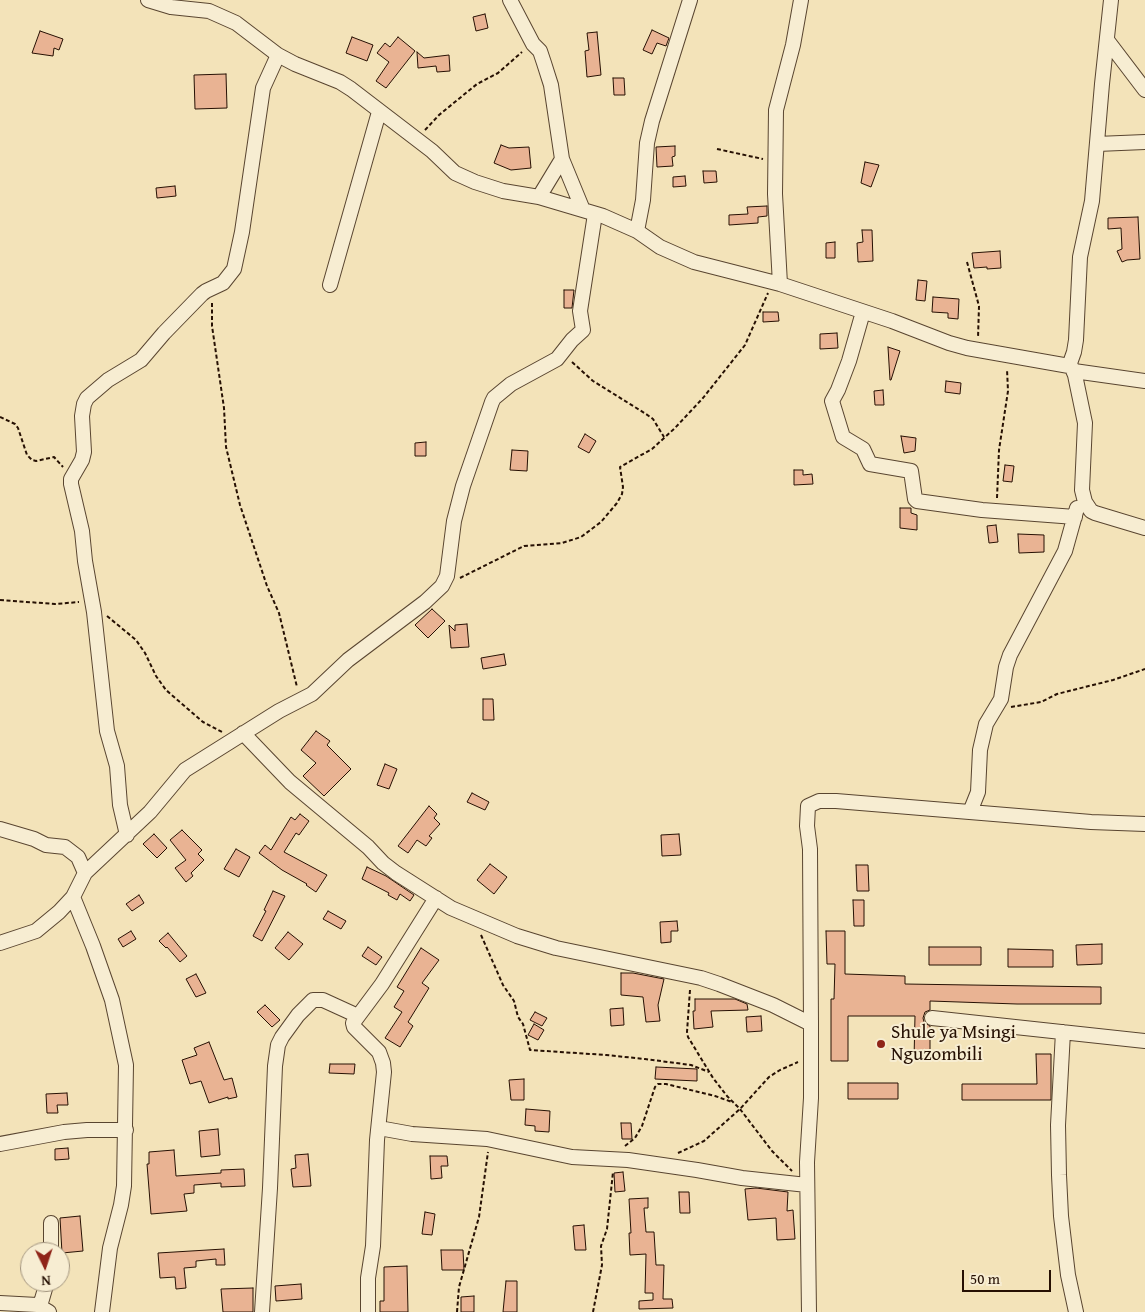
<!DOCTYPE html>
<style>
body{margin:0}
#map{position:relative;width:1145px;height:1312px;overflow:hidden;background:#f3e3b9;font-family:"Gentium Book Plus",serif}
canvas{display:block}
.north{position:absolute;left:20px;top:1242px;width:50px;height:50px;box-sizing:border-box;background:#f7edd2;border:1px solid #a3957f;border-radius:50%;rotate:176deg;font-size:14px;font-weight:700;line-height:20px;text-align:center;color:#261003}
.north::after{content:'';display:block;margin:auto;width:18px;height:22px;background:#8f2418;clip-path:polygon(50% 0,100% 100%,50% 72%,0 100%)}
.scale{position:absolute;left:962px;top:1270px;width:89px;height:22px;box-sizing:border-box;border:2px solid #261003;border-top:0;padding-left:6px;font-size:15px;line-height:18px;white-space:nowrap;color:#261003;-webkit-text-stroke:4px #f7edd2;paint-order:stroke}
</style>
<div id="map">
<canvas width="1145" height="1312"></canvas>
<div class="north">N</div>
<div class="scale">50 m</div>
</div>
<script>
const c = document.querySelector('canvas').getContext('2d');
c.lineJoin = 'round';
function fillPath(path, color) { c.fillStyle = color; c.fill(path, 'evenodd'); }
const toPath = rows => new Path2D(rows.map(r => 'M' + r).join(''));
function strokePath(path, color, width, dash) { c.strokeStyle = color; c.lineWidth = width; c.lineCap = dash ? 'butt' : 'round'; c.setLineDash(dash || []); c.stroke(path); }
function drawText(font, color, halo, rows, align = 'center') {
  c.font = font + ' "Gentium Book Plus",serif'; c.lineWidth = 4; c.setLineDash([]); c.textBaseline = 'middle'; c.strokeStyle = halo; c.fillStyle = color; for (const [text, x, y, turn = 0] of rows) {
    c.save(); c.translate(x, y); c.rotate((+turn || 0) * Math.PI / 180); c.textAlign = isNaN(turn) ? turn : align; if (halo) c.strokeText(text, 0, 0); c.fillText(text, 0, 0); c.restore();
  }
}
const building = toPath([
 [485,14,488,28,476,31,473,17,485,14],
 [652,30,669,38,666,46,657,43,652,54,643,50,652,30],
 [40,31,63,39,59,50,54,48,53,56,32,53,40,31],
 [597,32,601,75,587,77,585,51,589,50,587,33,597,32],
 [352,37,373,45,367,61,346,53,352,37],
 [398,37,415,51,386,88,376,81,389,62,377,53,385,43,390,47,398,37],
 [417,52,424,58,449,55,450,71,437,72,436,66,418,68,417,52],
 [226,74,227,108,195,109,194,75,226,74],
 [613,78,624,78,625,95,614,95,613,78],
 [501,145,509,148,529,147,531,168,511,170,494,163,501,145],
 [675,146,675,156,672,157,673,166,657,167,656,147,675,146],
 [865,162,879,165,871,187,861,183,865,162],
 [703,171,716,171,717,182,704,183,703,171],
 [685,176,686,186,673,187,673,177,685,176],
 [175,186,176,196,157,198,156,188,175,186],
 [767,206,767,216,758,217,758,223,729,225,729,215,748,214,747,207,767,206],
 [1138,217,1140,259,1127,260,1122,262,1117,251,1122,249,1121,228,1108,229,1108,218,1138,217],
 [862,230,872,230,873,261,858,262,857,243,863,242,862,230],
 [835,242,835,258,826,258,826,243,835,242],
 [1000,251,1001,268,987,269,987,267,974,268,972,253,1000,251],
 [918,280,927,281,925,301,916,300,918,280],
 [564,290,574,290,572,308,564,308,564,290],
 [933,297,959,299,958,319,948,318,948,313,932,312,933,297],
 [763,312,778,312,779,321,763,322,763,312],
 [837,333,838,348,820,349,820,334,837,333],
 [888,347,900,351,891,380,890,380,888,347],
 [946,381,961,383,960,394,945,392,946,381],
 [883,390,884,405,875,405,874,391,883,390],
 [585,434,596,441,589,453,578,447,585,434],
 [901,436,916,438,915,451,904,453,901,436],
 [426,442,426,456,415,456,415,443,426,442],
 [512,450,528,451,527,471,510,470,512,450],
 [1005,465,1014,466,1012,482,1003,481,1005,465],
 [794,470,803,470,803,475,812,474,813,484,794,485,794,470],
 [900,508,911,508,911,513,917,515,917,530,900,528,900,508],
 [996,525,998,542,989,543,987,526,996,525],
 [1018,534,1044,535,1044,552,1019,553,1018,534],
 [432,609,445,621,428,638,415,625,432,609],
 [467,624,469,647,451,648,449,625,455,631,455,625,467,624],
 [504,654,506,665,483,669,481,658,504,654],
 [483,699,493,699,494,720,483,720,483,699],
 [316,731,330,741,327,745,351,769,324,796,303,776,316,763,301,750,316,731],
 [385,764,397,769,389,789,377,785,385,764],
 [472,793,489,802,485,810,467,802,472,793],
 [429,806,437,814,434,818,440,824,429,836,432,838,426,846,417,840,408,853,398,846,429,806],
 [300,814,309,821,299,835,296,833,284,852,327,875,316,892,306,885,307,884,282,870,259,853,265,845,271,850,291,817,295,820,300,814],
 [182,830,202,850,198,854,204,860,191,873,193,876,186,882,175,868,186,860,170,840,182,830],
 [154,834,167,848,157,858,143,844,154,834],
 [679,834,681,855,662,856,661,835,679,834],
 [236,849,250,857,239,877,224,869,236,849],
 [490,864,507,877,494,894,477,880,490,864],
 [856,865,868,865,869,891,857,891,856,865],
 [367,867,386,876,414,895,410,901,400,894,397,900,388,895,389,893,362,879,367,867],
 [273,891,285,896,262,941,253,936,266,911,264,910,273,891],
 [139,895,144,903,132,911,126,904,139,895],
 [853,900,864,900,864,926,854,926,853,900],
 [328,911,346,921,341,929,323,919,328,911],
 [677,921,678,931,671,931,671,942,661,943,660,922,677,921],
 [131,931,136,939,123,947,118,939,131,931],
 [826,931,845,931,845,974,905,976,905,984,1101,987,1101,1004,1017,1004,930,1001,930,1010,925,1012,923,1018,924,1022,930,1026,930,1060,914,1059,915,1016,848,1016,848,1061,831,1061,831,999,834,999,835,964,827,964,826,931],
 [288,932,303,944,289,960,275,948,288,932],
 [168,933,187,956,180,962,167,947,166,948,159,941,168,933],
 [1102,944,1102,964,1077,965,1076,945,1102,944],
 [368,947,382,957,376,965,362,956,368,947],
 [929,947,981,947,981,965,929,965,929,947],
 [421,948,439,960,422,983,429,988,408,1022,413,1026,400,1047,385,1038,402,1012,394,1007,404,991,397,987,421,948],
 [1008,949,1053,950,1053,967,1008,967,1008,949],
 [621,973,633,973,664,979,658,1005,660,1021,646,1022,643,997,621,995,621,973],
 [196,974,206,993,196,997,186,979,196,974],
 [695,999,735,999,747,1004,748,1010,711,1011,713,1027,694,1029,693,1011,695,1011,695,999],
 [265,1005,280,1020,272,1027,257,1012,265,1005],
 [623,1008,624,1025,611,1026,610,1009,623,1008],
 [535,1012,547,1018,542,1026,530,1020,535,1012],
 [761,1016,762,1031,747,1032,746,1017,761,1016],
 [534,1024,544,1030,538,1040,528,1035,534,1024],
 [209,1042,224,1080,232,1078,237,1097,228,1099,228,1097,209,1103,201,1081,190,1084,182,1060,197,1055,194,1048,209,1042],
 [1036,1054,1051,1054,1051,1100,962,1100,962,1084,1037,1084,1036,1054],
 [330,1064,355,1064,354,1074,329,1073,330,1064],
 [656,1067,697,1069,697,1081,655,1079,656,1067],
 [524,1079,524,1100,511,1100,509,1080,524,1079],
 [848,1083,898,1083,898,1099,848,1099,848,1083],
 [67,1093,68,1105,57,1105,58,1113,47,1113,46,1094,67,1093],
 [526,1109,550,1111,549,1132,535,1131,535,1126,525,1125,526,1109],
 [621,1123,631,1123,632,1139,622,1139,621,1123],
 [218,1129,220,1155,201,1157,199,1131,218,1129],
 [68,1148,69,1159,55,1160,55,1149,68,1148],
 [174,1150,176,1176,221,1173,221,1170,244,1169,245,1186,221,1187,221,1183,194,1185,194,1193,184,1194,187,1211,151,1214,147,1164,149,1164,149,1152,174,1150],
 [308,1154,311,1186,293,1187,291,1169,296,1168,295,1155,308,1154],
 [430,1156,447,1156,448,1166,441,1166,442,1178,431,1179,430,1156],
 [623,1172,625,1191,615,1192,614,1173,623,1172],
 [756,1188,788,1192,787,1211,793,1210,795,1239,777,1240,776,1218,748,1220,745,1189,756,1188],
 [679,1192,689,1192,690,1213,680,1213,679,1192],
 [648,1198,648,1208,644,1208,646,1232,654,1232,656,1265,664,1265,663,1299,672,1299,673,1308,639,1309,639,1301,653,1300,653,1293,645,1293,646,1254,630,1255,629,1233,631,1233,629,1199,648,1198],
 [425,1212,435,1214,432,1235,422,1234,425,1212],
 [80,1216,83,1251,62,1253,60,1218,80,1216],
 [584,1225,586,1250,575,1250,573,1226,584,1225],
 [224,1249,225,1265,216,1265,216,1259,196,1261,196,1267,184,1268,186,1288,176,1289,175,1277,160,1278,158,1253,224,1249],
 [441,1250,463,1250,464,1270,442,1270,441,1250],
 [407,1266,408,1312,380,1312,380,1301,384,1301,384,1267,407,1266],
 [506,1281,517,1281,517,1312,503,1312,506,1281],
 [301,1284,302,1299,276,1301,275,1286,301,1284],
 [253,1288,253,1312,223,1312,221,1289,253,1288],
 [474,1296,474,1312,461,1312,461,1297,474,1296]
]);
fillPath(building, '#e9b393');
strokePath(building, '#261003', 1);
const minor = toPath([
 [148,0,171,7,209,11,236,23,278,55,295,64,340,82,351,89,432,151,455,173,475,182,503,191,539,197,603,216,637,231,660,247,694,262,780,284,892,321,949,343,967,348,1069,366,1072,368,1075,375,1085,423,1082,490,1085,502,1091,511,1095,513,1145,528],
 [510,0,533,44,540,51,544,63,551,85,562,159,583,210],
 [1107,40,1145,90],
 [1097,144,1145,142],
 [539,197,562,159],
 [637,231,643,200,647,143,652,121,690,0],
 [780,284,775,194,776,110,793,45,801,0],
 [330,285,379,112],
 [863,312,849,361,838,390,832,401,843,437,863,449,870,464,911,471,915,499,917,501,982,510,1075,517],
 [1069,366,1074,352,1076,340,1080,257,1092,201,1102,84,1111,0],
 [1074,371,1145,381],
 [243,733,290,782,368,847,383,863,396,873,451,908,517,936,556,948,701,978,719,984,773,1005,811,1024],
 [970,812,978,792,980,750,986,724,1001,699,1006,667,1010,655,1065,551,1077,508],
 [0,829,34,839,46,845,65,847,78,857,85,873],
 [127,835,120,805,117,766,107,731,94,612,85,561,82,531,71,484,71,479,82,460,84,452,82,416,84,404,87,398,108,380,141,360,164,333,202,294,206,291,223,283,234,269,242,232,263,88,278,55],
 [73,897,93,946,112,1000,126,1065,124,1186,121,1205,110,1248,102,1312],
 [0,943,36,931,59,912,73,897,85,873,150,812,185,770,279,711,312,694,348,660,425,602,442,586,447,576,454,521,463,486,492,402,494,398,511,384,557,359,572,340,583,330,580,311,595,214],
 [932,1018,1145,1041],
 [1063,1032,1058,1125,1059,1175,1061,1216,1068,1275,1076,1312],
 [379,1128,412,1134,487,1139,572,1157,628,1160,697,1170,742,1178,807,1185],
 [0,1144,64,1132,87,1130,126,1130],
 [51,1223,51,1252],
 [0,1303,37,1305,49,1312],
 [40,1306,47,1282],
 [262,1312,270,1188,275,1066,278,1045,282,1037,298,1015,313,1000,323,1000,358,1016],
 [368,1312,368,1278,373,1246,377,1140,384,1072,383,1063,379,1052,354,1027,353,1023,382,984,436,898],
 [809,1312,807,1162,811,1098,811,1024,810,849,807,826,808,806,819,801,836,801,1091,822,1145,824]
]);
strokePath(minor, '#594530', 16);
strokePath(toPath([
 [425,130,439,115,477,84,498,73,522,52],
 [717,149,763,159],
 [967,262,979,306,978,338],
 [212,303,212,326,224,408,226,447,240,505,267,586,279,613,297,687],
 [572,362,593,381,646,414,653,419,664,437],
 [0,417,15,424,18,428,27,455,32,460,36,461,54,457,63,467],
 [997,498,999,450,1008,391,1007,369],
 [460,578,524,546,562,543,581,537,601,522,617,503,622,494,623,487,620,467,652,449,675,428,703,398,745,345,768,293],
 [0,600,55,604,79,602],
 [107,616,136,640,145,653,156,676,166,690,203,722,222,732],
 [1011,707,1041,702,1057,694,1113,680,1145,669],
 [481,935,503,985,514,1001,518,1017,523,1024,530,1050,606,1055,645,1059,691,1065,709,1072],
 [690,990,687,1032,688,1037,713,1078,727,1096,740,1109,772,1151,792,1171],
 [625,1146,635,1138,642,1126,655,1087,658,1084,666,1084,715,1096,732,1102],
 [678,1153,704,1141,740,1109,769,1077,780,1070,798,1062],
 [457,1312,459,1287,479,1217,488,1152],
 [593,1312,602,1265,601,1246,607,1229,613,1172]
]), '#261003', 2, [4, 2.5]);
strokePath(minor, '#f7edd2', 14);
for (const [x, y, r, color] of [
 [881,1044,5,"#8f2418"]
]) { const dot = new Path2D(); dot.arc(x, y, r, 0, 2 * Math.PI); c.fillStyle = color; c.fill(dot); strokePath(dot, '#f7edd2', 2); }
drawText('19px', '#261003', '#f7edd2', [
 ["Shule ya Msingi",891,1033],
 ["Nguzombili",891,1055]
], 'left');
</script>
